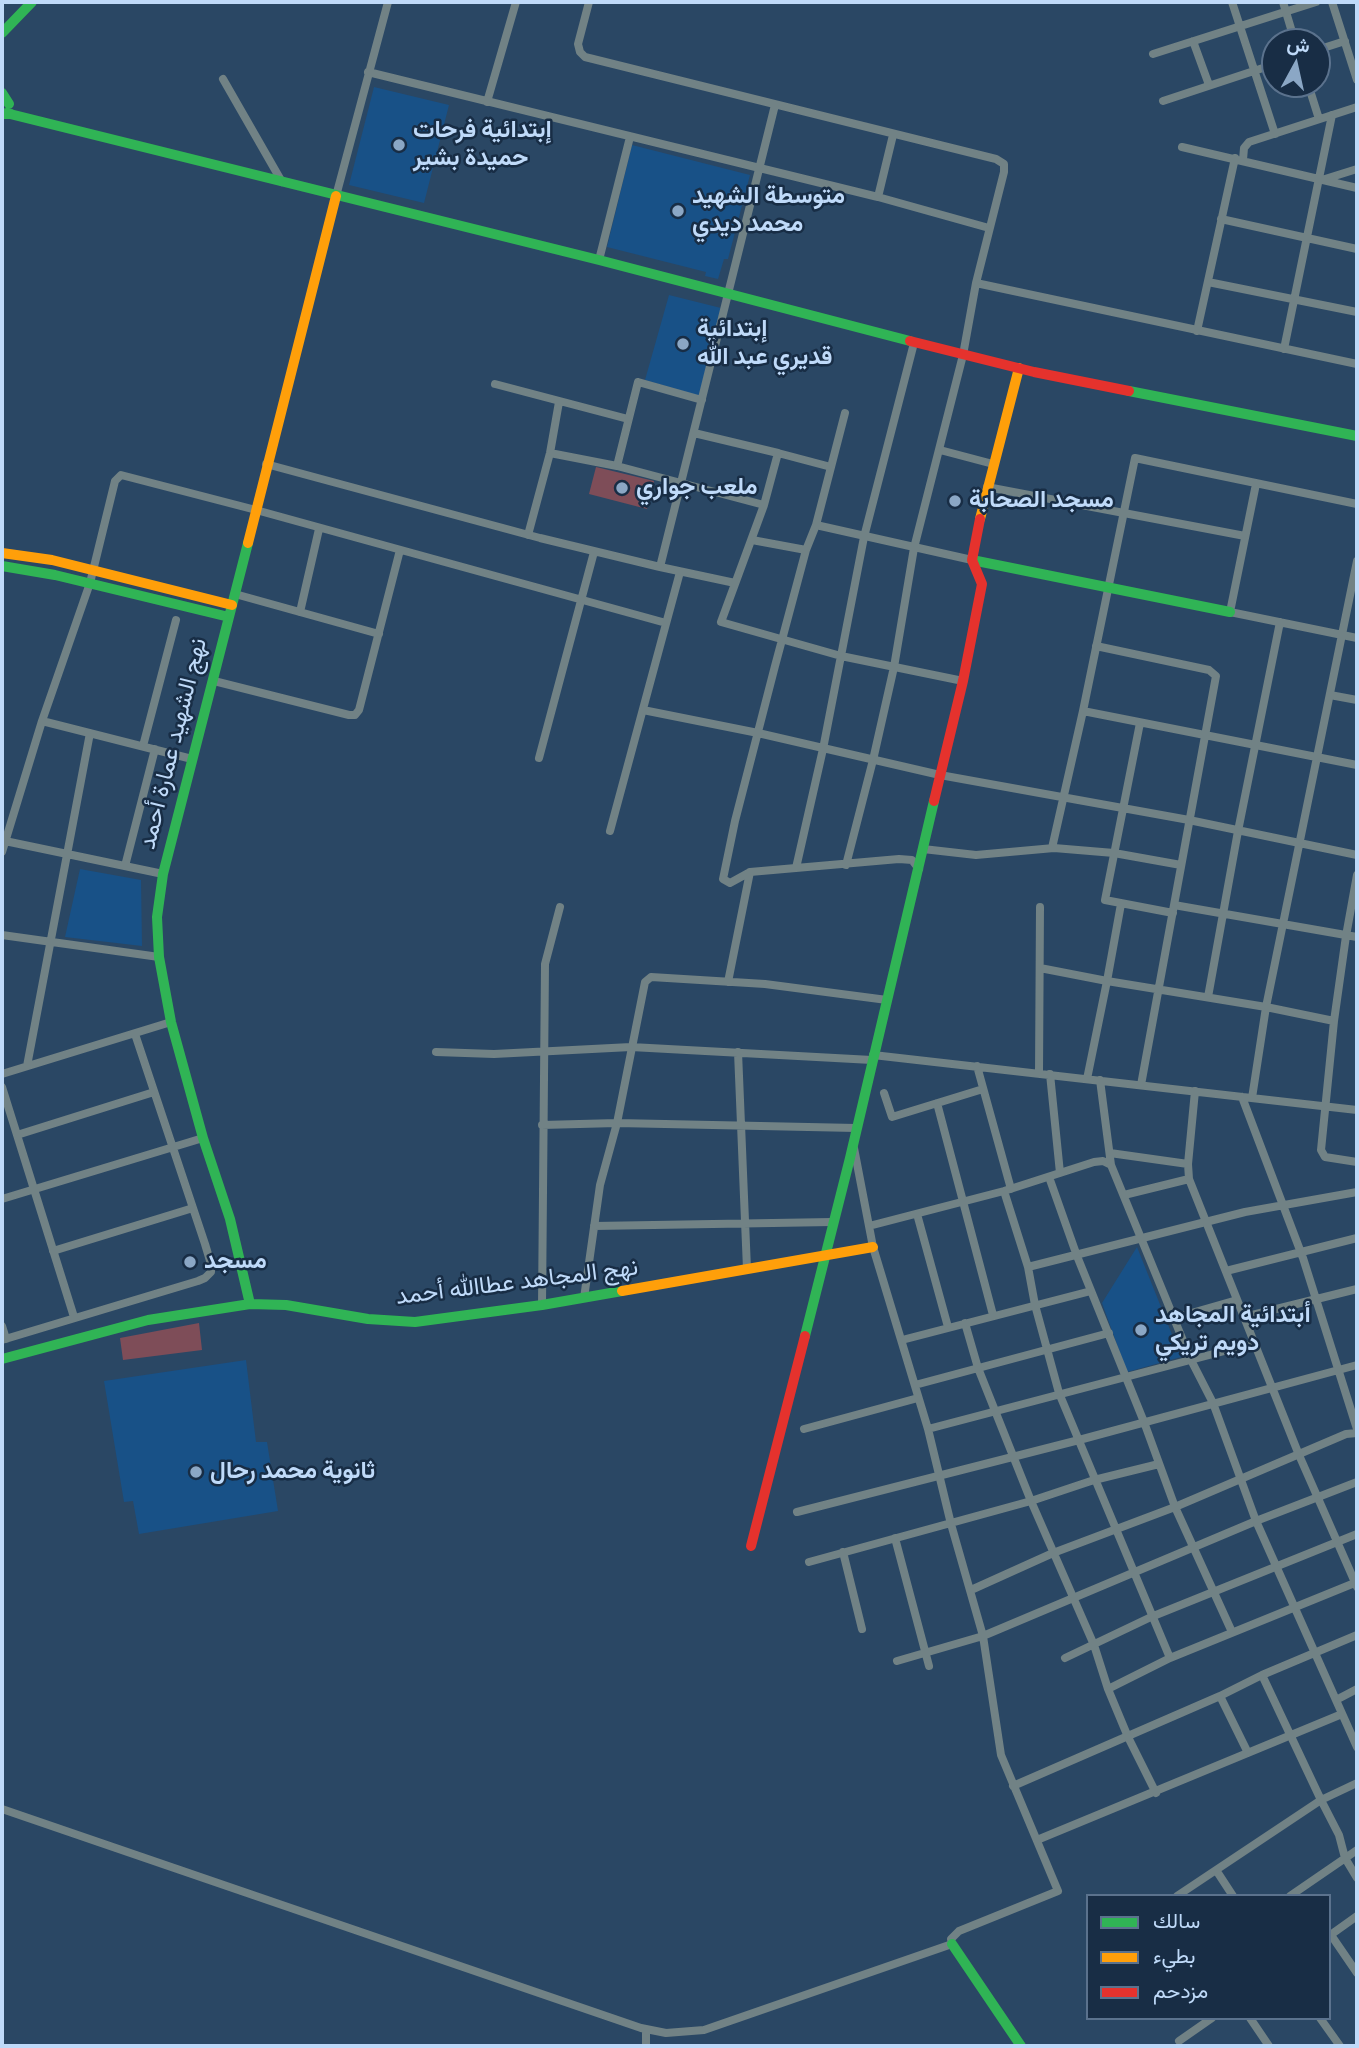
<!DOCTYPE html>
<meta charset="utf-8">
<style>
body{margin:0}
#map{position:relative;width:1359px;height:2048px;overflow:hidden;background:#2a4764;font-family:"Source Serif 4",Vazirmatn,serif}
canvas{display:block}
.frame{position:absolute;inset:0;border:4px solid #bfdaf9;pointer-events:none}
.legend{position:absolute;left:1086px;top:1894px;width:245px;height:126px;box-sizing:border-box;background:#182d45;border:2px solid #5b728d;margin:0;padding:9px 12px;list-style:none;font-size:21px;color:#bfdaf9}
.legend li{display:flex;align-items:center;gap:14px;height:35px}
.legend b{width:35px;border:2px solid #5b728d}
.north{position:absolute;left:1261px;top:28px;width:70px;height:70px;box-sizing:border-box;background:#182d45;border:2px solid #5b728d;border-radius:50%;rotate:8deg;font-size:19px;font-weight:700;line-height:28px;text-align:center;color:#bfdaf9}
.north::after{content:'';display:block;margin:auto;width:24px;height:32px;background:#8ba7c5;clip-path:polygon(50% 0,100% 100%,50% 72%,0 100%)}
</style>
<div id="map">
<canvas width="1359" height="2048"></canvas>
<div class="frame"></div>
<ul class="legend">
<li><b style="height:9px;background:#30b455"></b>سالك</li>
<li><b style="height:9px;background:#ff9f0a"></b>بطيء</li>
<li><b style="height:9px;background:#e5322d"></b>مزدحم</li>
</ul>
<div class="north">ش</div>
</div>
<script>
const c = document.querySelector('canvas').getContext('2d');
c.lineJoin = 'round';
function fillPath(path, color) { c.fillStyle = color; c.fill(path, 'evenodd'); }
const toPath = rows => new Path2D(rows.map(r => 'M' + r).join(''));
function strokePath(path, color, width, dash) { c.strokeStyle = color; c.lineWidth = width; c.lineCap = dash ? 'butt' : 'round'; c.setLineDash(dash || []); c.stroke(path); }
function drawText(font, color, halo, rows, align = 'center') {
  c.font = font + ' "Source Serif 4",Vazirmatn,serif'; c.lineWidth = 5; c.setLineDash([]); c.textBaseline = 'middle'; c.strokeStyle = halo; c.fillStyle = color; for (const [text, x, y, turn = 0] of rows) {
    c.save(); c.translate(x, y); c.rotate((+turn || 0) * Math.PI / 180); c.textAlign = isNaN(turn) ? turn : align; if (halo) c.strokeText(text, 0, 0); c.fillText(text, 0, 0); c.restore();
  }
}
fillPath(toPath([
 [374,87,449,105,424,203,349,185],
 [632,145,750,175,728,259,724,259,718,279,705,276,706,272,607,247],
 [669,295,721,308,699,396,645,380],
 [80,869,141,880,142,946,65,937],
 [1137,1247,1181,1357,1127,1372,1102,1303],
 [246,1360,256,1442,267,1442,278,1511,139,1534,133,1501,124,1502,104,1381]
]), '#185187');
fillPath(toPath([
 [596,467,654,481,647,509,589,494],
 [199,1323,202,1350,123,1360,120,1338]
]), '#7e4d58');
strokePath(toPath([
 [589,2,578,44,580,52,585,57,996,159,1004,164,1004,172,976,283,963,355,914,548,894,667,873,760,846,865],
 [1232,2,1275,134],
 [1283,2,1295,42],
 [1332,2,1357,80],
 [1193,41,1209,85],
 [1317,50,1345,41],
 [1153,54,1316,2],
 [368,72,878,197,989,228],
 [223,79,282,182],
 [1308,84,1319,119],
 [1163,101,1275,64],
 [487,102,516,2],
 [1182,147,1357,188],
 [1243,160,1244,148,1249,142,1357,107],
 [1325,179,1357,169],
 [336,196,388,2],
 [878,197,893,135],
 [1221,219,1357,249],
 [599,260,630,137],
 [1208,282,1357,312],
 [976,283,1357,364],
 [1197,331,1235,158],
 [1284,349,1332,115],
 [495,384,628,419],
 [845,413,816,525,806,550,775,666,735,821,723,879,730,883,750,872,899,859,912,860,919,869],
 [694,433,778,453],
 [940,450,993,464],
 [550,453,617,466,764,505],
 [266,464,540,538,660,567],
 [617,466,638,382,702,400],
 [831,467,778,453,764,505,721,622,841,656,963,681],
 [1256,484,1230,612,1357,638],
 [987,487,1245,536],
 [816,525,972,560],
 [528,535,550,453,559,402],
 [752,540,806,550],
 [735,583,660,567,775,105],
 [235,594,379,634],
 [300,612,319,529],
 [1096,646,1209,670,1216,676,1141,1085],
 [214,681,349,715,355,715,359,710,400,550],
 [1330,695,1357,700],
 [643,710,758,733,940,775,1189,820,1357,855],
 [1083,711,1357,765],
 [42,721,192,759],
 [1140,723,1105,900,1173,913],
 [143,746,176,620],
 [539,758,594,552],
 [610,831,680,572],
 [5,841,163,874],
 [1052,848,1083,711,1135,458,1357,504],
 [923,849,976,855,1054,848,1114,853,1181,865],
 [2,852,42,721,90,583,115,481,121,475,256,510,666,623],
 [125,866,155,749],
 [796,868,823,749,864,537,914,343],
 [1357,875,1346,936,1334,1021,1321,1150,1325,1157,1357,1162],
 [1174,905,1357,937],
 [2,935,159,957],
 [1040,968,1107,981,1121,904],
 [728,982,750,872],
 [1208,997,1238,831,1280,622],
 [436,1052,494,1054,631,1047,872,1060],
 [738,1052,747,1269],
 [873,1055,1357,1110],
 [27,1066,90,733],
 [977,1066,1011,1189],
 [1039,1073,1040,907],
 [2,1074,171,1022],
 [1050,1074,1060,1173],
 [1087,1079,1107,981,1266,1007,1334,1021],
 [1100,1080,1111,1165],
 [2,1087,74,1317],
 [1195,1091,1188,1164,1189,1179,1299,1455,1357,1587],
 [884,1093,892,1117,983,1089],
 [1242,1097,1303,1258,1357,1429],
 [1252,1098,1266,1007,1357,561],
 [937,1103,993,1315],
 [542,1125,617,1123,856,1128],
 [17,1135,154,1092],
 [1110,1153,1188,1164],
 [1049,1177,1077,1256,1144,1422,1175,1507,1232,1632],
 [1004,1191,1028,1267],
 [1124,1195,1189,1179],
 [2,1199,203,1138],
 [917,1214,948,1327],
 [594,1226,832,1222],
 [869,1226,1004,1191,1094,1162,1103,1161,1111,1165,1191,1360,1213,1403,1256,1521,1357,1747],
 [53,1251,193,1208],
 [1226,1271,1357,1238],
 [584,1298,600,1185,617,1123,645,982,651,977,765,984,887,1000],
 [542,1305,545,964,560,907],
 [1244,1317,1357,1289],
 [1174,1318,1237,1300],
 [965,1323,978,1368,1031,1501,1094,1645,1108,1689,1128,1737,1156,1793],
 [2,1326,6,1339],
 [2,1340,198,1281,205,1278,211,1272,211,1264,205,1244,135,1034],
 [902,1340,1091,1291],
 [915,1385,1109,1333],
 [804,1429,918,1398],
 [928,1429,1255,1343],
 [797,1512,1079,1440,1357,1365],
 [895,1538,929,1666],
 [843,1552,862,1629],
 [809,1562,1031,1501,1094,1480,1159,1464],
 [971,1590,1053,1553,1175,1507,1346,1434,1357,1433],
 [1065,1658,1151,1617,1357,1534],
 [1170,1658,1059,1393,1035,1305,1028,1267,1245,1212,1357,1192],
 [897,1661,983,1636,1256,1521,1357,1482],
 [1262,1675,1321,1800,1357,1783],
 [1108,1689,1170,1658,1357,1582],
 [1220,1696,1248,1753],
 [1336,1700,1357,1689],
 [1013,1786,1220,1696,1262,1675,1357,1635],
 [2,1809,641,2028,666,2033,704,2030,952,1944,951,1939,959,1931,1058,1891,1001,1755,983,1636,951,1524,928,1429,873,1247,854,1148],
 [1037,1840,1342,1714],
 [1216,1870,1233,1896],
 [1177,1896,1321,1800,1339,1835,1345,1858,1357,1878],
 [1290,1896,1357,1850],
 [1331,1935,1357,1973],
 [1329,1936,1357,1916],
 [1250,2018,1269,2046],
 [1320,2018,1340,2046],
 [1179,2041,1212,2018],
 [646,2046,646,2030]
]), '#718285', 8);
strokePath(toPath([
 [2,33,32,2],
 [2,93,9,104],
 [6,113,599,260,910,341],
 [2,114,11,114],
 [1129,391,1357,436],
 [248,543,163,874,157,917,159,957,171,1022,203,1138,230,1219,250,1304],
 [972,560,1230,612],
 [2,566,55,575,229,617],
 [805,1336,850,1158,934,801],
 [2,1359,148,1320,250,1304,286,1305,368,1319,415,1322,542,1305,622,1291],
 [952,1944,1021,2046]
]), '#30b455', 10);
strokePath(toPath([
 [980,519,1019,368],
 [248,543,336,196],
 [2,553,52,560,232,605],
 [622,1291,873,1247]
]), '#ff9f0a', 10);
strokePath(toPath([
 [910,341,1034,372,1129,391],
 [934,801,963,681,982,584,972,560,980,519],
 [751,1546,805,1336]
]), '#e5322d', 10);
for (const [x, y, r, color] of [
 [399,145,7,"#8ba7c5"],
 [678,211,7,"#8ba7c5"],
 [683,344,7,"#8ba7c5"],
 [622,488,7,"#8ba7c5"],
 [955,501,7,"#8ba7c5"],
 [190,1262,7,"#8ba7c5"],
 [1141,1330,7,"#8ba7c5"],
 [196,1472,7,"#8ba7c5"]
]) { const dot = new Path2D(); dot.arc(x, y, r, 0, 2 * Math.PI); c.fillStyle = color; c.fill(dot); strokePath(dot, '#182d45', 2.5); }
drawText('bold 24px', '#bfdaf9', '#182d45', [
 ["إبتدائية فرحات",413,131],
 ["حميدة بشير",413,159],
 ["متوسطة الشهيد",692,197],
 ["محمد ديدي",692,225],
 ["إبتدائية",697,330],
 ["قديري عبد الله",697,358],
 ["ملعب جواري",636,488],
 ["مسجد الصحابة",969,501],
 ["مسجد",204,1262],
 ["أبتدائية المجاهد",1155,1316],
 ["دويم تريكي",1155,1344],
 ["ثانوية محمد رحال",210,1472]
], 'left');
drawText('24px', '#bfdaf9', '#182d45', [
 ["نهج الشهيد عمارة أحمد",174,744,-76],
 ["نهج المجاهد عطاالله أحمد",517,1283,-7]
]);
</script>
